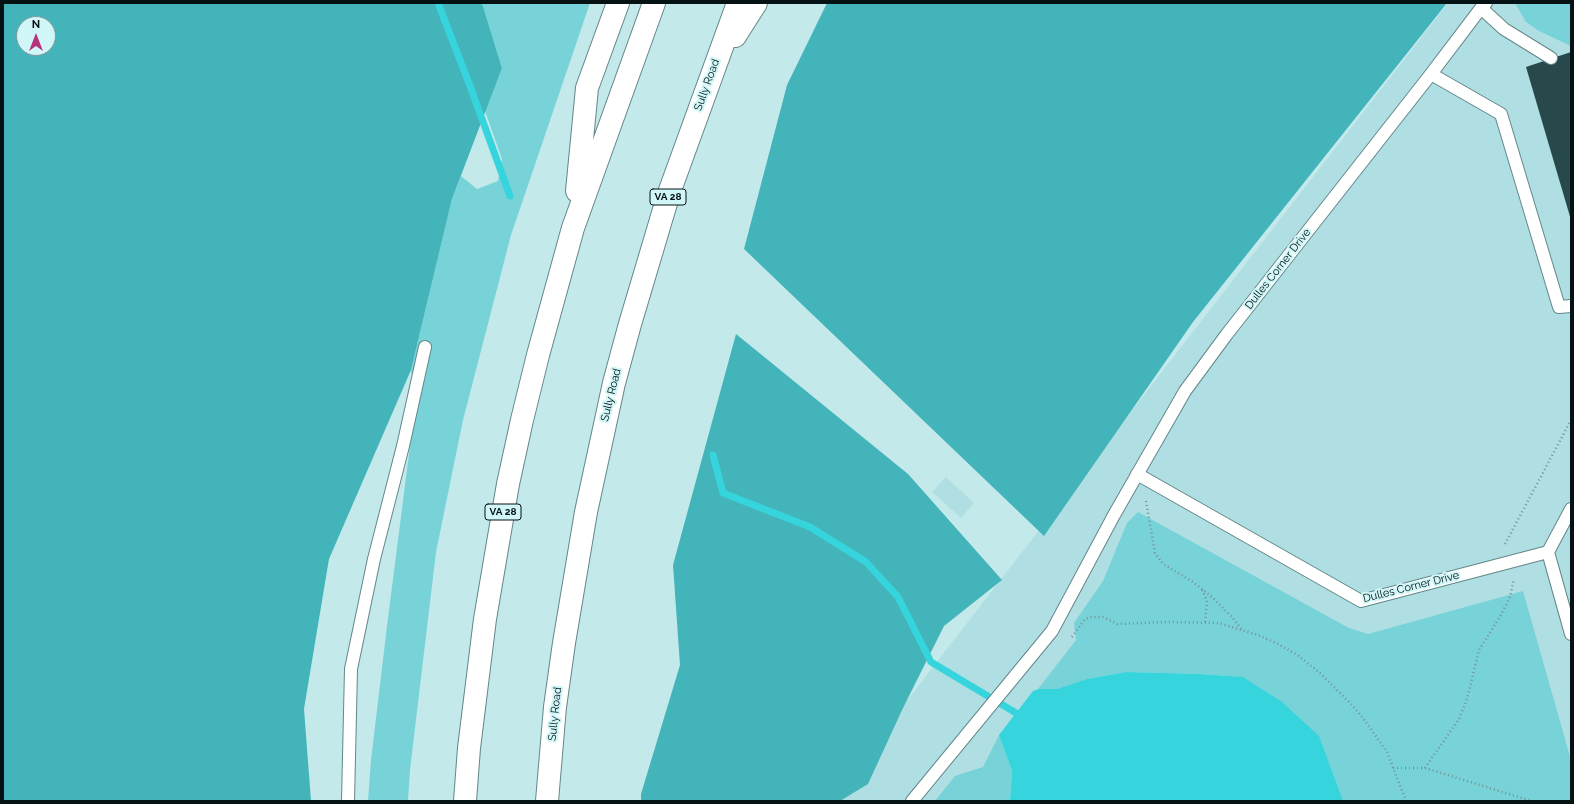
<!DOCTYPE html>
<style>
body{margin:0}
#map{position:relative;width:1574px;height:804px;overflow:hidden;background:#c3e9eb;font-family:Raleway,sans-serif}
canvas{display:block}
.frame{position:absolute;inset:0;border:4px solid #051213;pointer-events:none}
.north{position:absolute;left:16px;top:16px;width:40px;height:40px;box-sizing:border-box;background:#d0f6f8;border:1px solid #7f9b9c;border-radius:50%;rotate:0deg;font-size:11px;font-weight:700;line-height:16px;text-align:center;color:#051213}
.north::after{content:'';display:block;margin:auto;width:14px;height:18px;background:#b6337c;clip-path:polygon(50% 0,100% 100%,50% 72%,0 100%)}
</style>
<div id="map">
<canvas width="1574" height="804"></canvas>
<div class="frame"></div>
<div class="north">N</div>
</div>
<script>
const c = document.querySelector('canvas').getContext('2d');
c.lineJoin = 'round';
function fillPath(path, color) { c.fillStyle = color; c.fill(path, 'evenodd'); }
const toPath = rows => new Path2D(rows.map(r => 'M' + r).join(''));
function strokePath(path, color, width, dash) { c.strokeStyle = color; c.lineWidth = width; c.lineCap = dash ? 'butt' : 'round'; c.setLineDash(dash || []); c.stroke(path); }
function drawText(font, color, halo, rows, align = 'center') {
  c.font = font + ' Raleway,sans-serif'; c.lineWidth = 4; c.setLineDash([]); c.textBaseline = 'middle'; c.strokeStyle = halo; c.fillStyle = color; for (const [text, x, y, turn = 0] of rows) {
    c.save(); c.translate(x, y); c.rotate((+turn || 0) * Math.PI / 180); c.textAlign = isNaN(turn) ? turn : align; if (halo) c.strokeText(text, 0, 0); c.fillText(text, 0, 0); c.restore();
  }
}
fillPath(toPath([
 [1448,3,1571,3,1571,801,829,801],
 [946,477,974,503,961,518,932,492]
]), '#afdfe2');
fillPath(toPath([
 [482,3,590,3,511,235,463,420,436,552,410,770,408,801,368,801,371,760,387,626,416,399,411,370,452,199,461,176,477,189,498,181,502,159,485,111,502,68],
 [1515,3,1571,3,1571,46,1539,31,1526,22],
 [1138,512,1349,628,1368,634,1523,591,1571,760,1571,801,1343,801,1243,677,1200,674,1126,672,1087,679,1057,689,1038,689,1076,640,1074,623,1103,581,1127,523],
 [999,735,1012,771,1010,801,935,801,955,776,983,767]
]), '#78d3d9');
fillPath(toPath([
 [3,3,482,3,502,68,452,199,411,370,329,559,304,709,311,801,3,801],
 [24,24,48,24,48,48,24,48],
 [827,3,1447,3,1193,322,1044,536,744,249,787,85],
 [736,334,908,474,1002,580,944,626,902,710,868,784,840,801,641,801,641,794,680,665,673,565]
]), '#44b4bb');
fillPath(toPath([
 [1126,672,1200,674,1243,677,1282,702,1319,736,1343,801,1010,801,1012,771,999,735,1033,691,1038,689,1057,689,1087,679]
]), '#36d4dd');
strokePath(toPath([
 [438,3,470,86,510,196],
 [713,455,723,493,810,527,866,562,898,597,931,662,1016,713]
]), '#36d4dd', 7);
fillPath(toPath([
 [1571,52,1571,220,1526,67]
]), '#27494b');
const service = toPath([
 [1481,8,1504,29,1551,58],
 [1431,74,1501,114,1559,307,1571,306],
 [1137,474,1361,601,1548,552,1571,509],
 [1548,552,1571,634],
 [348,801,351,669,374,559,403,446,425,347],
 [912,801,1052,631,1114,515,1185,391,1227,334,1431,74,1481,8,1486,3]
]);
const motorway = toPath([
 [735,36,756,3],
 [577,191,587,88,618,3],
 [465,801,469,748,485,619,508,484,522,420,538,355,573,228,654,3],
 [547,801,555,707,564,643,586,512,614,383,630,324,669,193,738,3]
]);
strokePath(service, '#648789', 14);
strokePath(motorway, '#648789', 24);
strokePath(toPath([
 [1146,501,1155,553,1163,564,1193,582,1212,597,1232,617,1242,630],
 [1505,544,1571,420],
 [1202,590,1207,601,1205,623],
 [1072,637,1085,619,1092,617,1103,617,1117,624,1169,622,1219,623,1258,635,1276,643,1296,654,1319,672,1352,705,1366,722,1387,752,1406,801],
 [1393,768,1425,768,1532,801],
 [1425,768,1459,719,1467,699,1479,650,1501,615,1510,597,1514,579]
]), '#769193', 2.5, [1, 3]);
strokePath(service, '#fff', 12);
strokePath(motorway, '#fff', 22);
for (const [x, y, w] of [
 [668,197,36],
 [503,512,36]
]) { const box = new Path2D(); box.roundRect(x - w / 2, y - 8, w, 16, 3); c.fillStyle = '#d0f6f8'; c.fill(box); strokePath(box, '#051213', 1); }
drawText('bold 10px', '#051213', null, [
 ["VA 28",668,197],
 ["VA 28",503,512]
]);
drawText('11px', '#051213', '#d0f6f8', [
 ["Sully Road",707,85,-70],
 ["Dulles Corner Drive",1278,269,-52],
 ["Sully Road",611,395,-76],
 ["Dulles Corner Drive",1411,587,-14],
 ["Sully Road",555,714,-84]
]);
</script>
